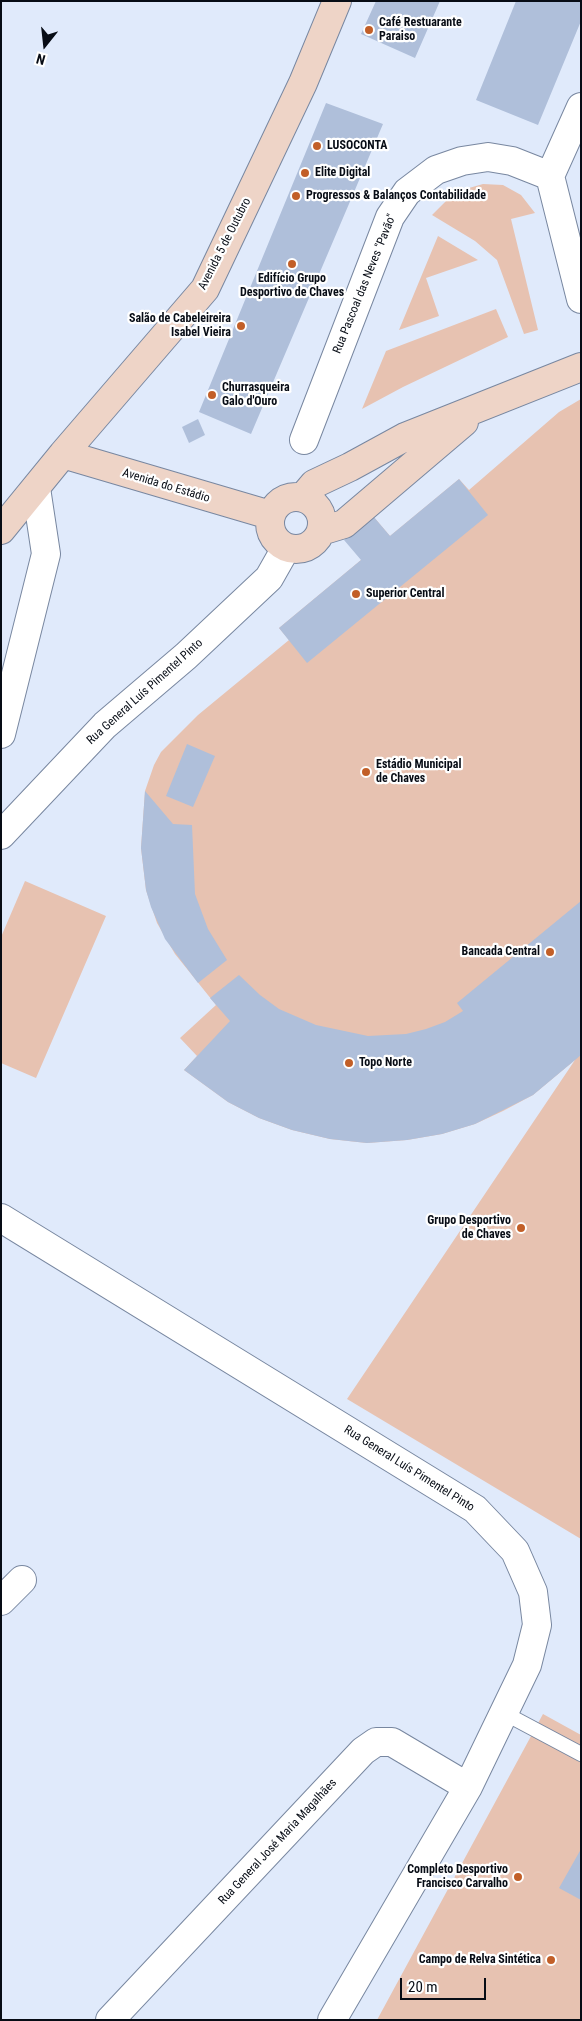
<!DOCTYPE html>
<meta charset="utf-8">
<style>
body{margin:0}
#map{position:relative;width:582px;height:2021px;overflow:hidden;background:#e0eafb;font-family:"Roboto Condensed",sans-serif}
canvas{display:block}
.frame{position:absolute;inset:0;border:2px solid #070c15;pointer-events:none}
.north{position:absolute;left:20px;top:20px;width:50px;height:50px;-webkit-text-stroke:4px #fff;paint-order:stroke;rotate:196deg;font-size:14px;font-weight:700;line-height:20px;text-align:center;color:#070c15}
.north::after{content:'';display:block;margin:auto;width:18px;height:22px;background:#070c15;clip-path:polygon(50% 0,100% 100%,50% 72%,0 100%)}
.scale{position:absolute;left:400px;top:1978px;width:86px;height:22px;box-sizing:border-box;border:2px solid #070c15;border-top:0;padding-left:6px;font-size:15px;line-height:18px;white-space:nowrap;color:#070c15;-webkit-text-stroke:4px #fff;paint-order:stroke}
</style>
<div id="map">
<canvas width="582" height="2021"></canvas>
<div class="frame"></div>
<div class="north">N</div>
<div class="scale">20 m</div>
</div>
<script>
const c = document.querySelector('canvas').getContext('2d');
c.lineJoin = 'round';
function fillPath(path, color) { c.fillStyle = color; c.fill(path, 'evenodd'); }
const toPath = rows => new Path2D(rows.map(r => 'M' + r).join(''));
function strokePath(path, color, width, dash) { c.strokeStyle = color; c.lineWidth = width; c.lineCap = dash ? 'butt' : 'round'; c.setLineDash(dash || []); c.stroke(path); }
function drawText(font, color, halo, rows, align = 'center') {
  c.font = font + ' "Roboto Condensed",sans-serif'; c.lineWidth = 4.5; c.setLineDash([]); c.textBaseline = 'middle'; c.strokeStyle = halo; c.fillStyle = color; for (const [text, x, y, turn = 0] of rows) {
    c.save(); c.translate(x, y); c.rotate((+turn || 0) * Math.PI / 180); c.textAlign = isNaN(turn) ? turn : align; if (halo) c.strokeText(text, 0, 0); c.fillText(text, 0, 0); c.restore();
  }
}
fillPath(toPath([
 [483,184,503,185,521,195,535,213,511,219,538,330,524,334,497,260,475,241,432,215,446,201,462,190],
 [438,236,478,260,426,278,439,316,399,330],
 [496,309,508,337,403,387,362,409,386,351],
 [581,399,581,1539,347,1399,575,1060,533,1095,503,1111,475,1124,442,1134,407,1140,367,1143,330,1139,292,1130,259,1118,228,1102,184,1070,197,1056,180,1038,216,1005,175,954,157,923,146,890,141,848,145,791,154,765,161,752,198,715,289,640,279,628,361,560,373,516,390,536,459,479,469,490,559,412],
 [25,881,106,916,36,1078,1,1063,1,937],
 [543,1714,581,1735,581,2020,377,2020]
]), '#e7c2b1');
fillPath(toPath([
 [376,1,440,1,415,58,361,34],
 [516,1,581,1,581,21,538,125,476,100],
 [326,103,383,124,251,434,199,412],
 [198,419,205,435,189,443,182,427],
 [459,479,488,515,307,663,279,628,361,560,344,540,373,516,390,536],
 [187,744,215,756,193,807,166,796],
 [145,791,173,824,192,825,195,894,208,929,227,960,198,983,165,939,151,907,146,890,141,848],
 [581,901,581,1055,533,1095,475,1124,442,1134,407,1140,367,1143,330,1139,292,1130,259,1118,228,1102,184,1070,230,1021,210,998,239,975,260,995,279,1009,316,1025,368,1036,406,1034,426,1029,445,1022,463,1011,457,1003],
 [581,1849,581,1900,559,1888]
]), '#afbfda');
const lane = toPath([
 [504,1713,581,1754]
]);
const street = toPath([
 [581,107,550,176,581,299],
 [304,440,390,217,407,192,436,170,462,161,488,157,512,161,550,176],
 [1,734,46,554,36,488],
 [1,835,105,725,186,656,269,578,286,548],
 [1,1218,475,1509,515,1551,533,1592,537,1625,527,1665,468,1787,332,2020],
 [1,1601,22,1580],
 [110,2020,363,1751,376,1742,392,1742,468,1787]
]);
const secondary = toPath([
 [63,454,270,515],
 '270 523a26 26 0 1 1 52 0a26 26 0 1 1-52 0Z',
 [303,497,314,484,350,467,405,437,581,367],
 [1,530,63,454,205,289,303,83,337,1],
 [321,531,344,524,464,422]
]);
strokePath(lane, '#7887a0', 16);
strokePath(street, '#7887a0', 30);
strokePath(secondary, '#7887a0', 30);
strokePath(lane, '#fff', 14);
strokePath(street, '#fff', 28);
strokePath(secondary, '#eed4c7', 28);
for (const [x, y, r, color] of [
 [369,30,5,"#c25f28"],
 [317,146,5,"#c25f28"],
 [305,173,5,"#c25f28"],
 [296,196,5,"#c25f28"],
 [292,264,5,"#c25f28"],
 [241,326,5,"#c25f28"],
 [212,395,5,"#c25f28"],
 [356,594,5,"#c25f28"],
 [366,772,5,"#c25f28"],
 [550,952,5,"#c25f28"],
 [349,1063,5,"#c25f28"],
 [521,1228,5,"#c25f28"],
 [518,1877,5,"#c25f28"],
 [551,1960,5,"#c25f28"]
]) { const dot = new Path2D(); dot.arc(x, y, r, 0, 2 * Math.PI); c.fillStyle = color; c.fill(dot); strokePath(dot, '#fff', 2); }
drawText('bold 12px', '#070c15', '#fff', [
 ["Café Restuarante",379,23],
 ["Paraiso",379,37],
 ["LUSOCONTA",327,146],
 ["Elite Digital",315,173],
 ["Progressos & Balanços Contabilidade",306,196],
 ["Edifício Grupo",292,279,"center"],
 ["Desportivo de Chaves",292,293,"center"],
 ["Salão de Cabeleireira",231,319,"right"],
 ["Isabel Vieira",231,333,"right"],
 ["Churrasqueira",222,388],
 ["Galo d'Ouro",222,402],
 ["Superior Central",366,594],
 ["Estádio Municipal",376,765],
 ["de Chaves",376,779],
 ["Bancada Central",540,952,"right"],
 ["Topo Norte",359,1063],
 ["Grupo Desportivo",511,1221,"right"],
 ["de Chaves",511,1235,"right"],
 ["Completo Desportivo",508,1870,"right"],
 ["Francisco Carvalho",508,1884,"right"],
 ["Campo de Relva Sintética",541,1960,"right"]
], 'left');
drawText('12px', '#070c15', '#fff', [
 ["Avenida 5 de Outubro",225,244,-63],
 ["Rua Pascoal das Neves \"Pavão\"",365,284,-68],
 ["Avenida do Estádio",166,486,17],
 ["Rua General Luís Pimentel Pinto",145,692,-42],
 ["Rua General Luís Pimentel Pinto",409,1469,32],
 ["Rua General José Maria Magalhães",278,1842,-47]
]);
</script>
